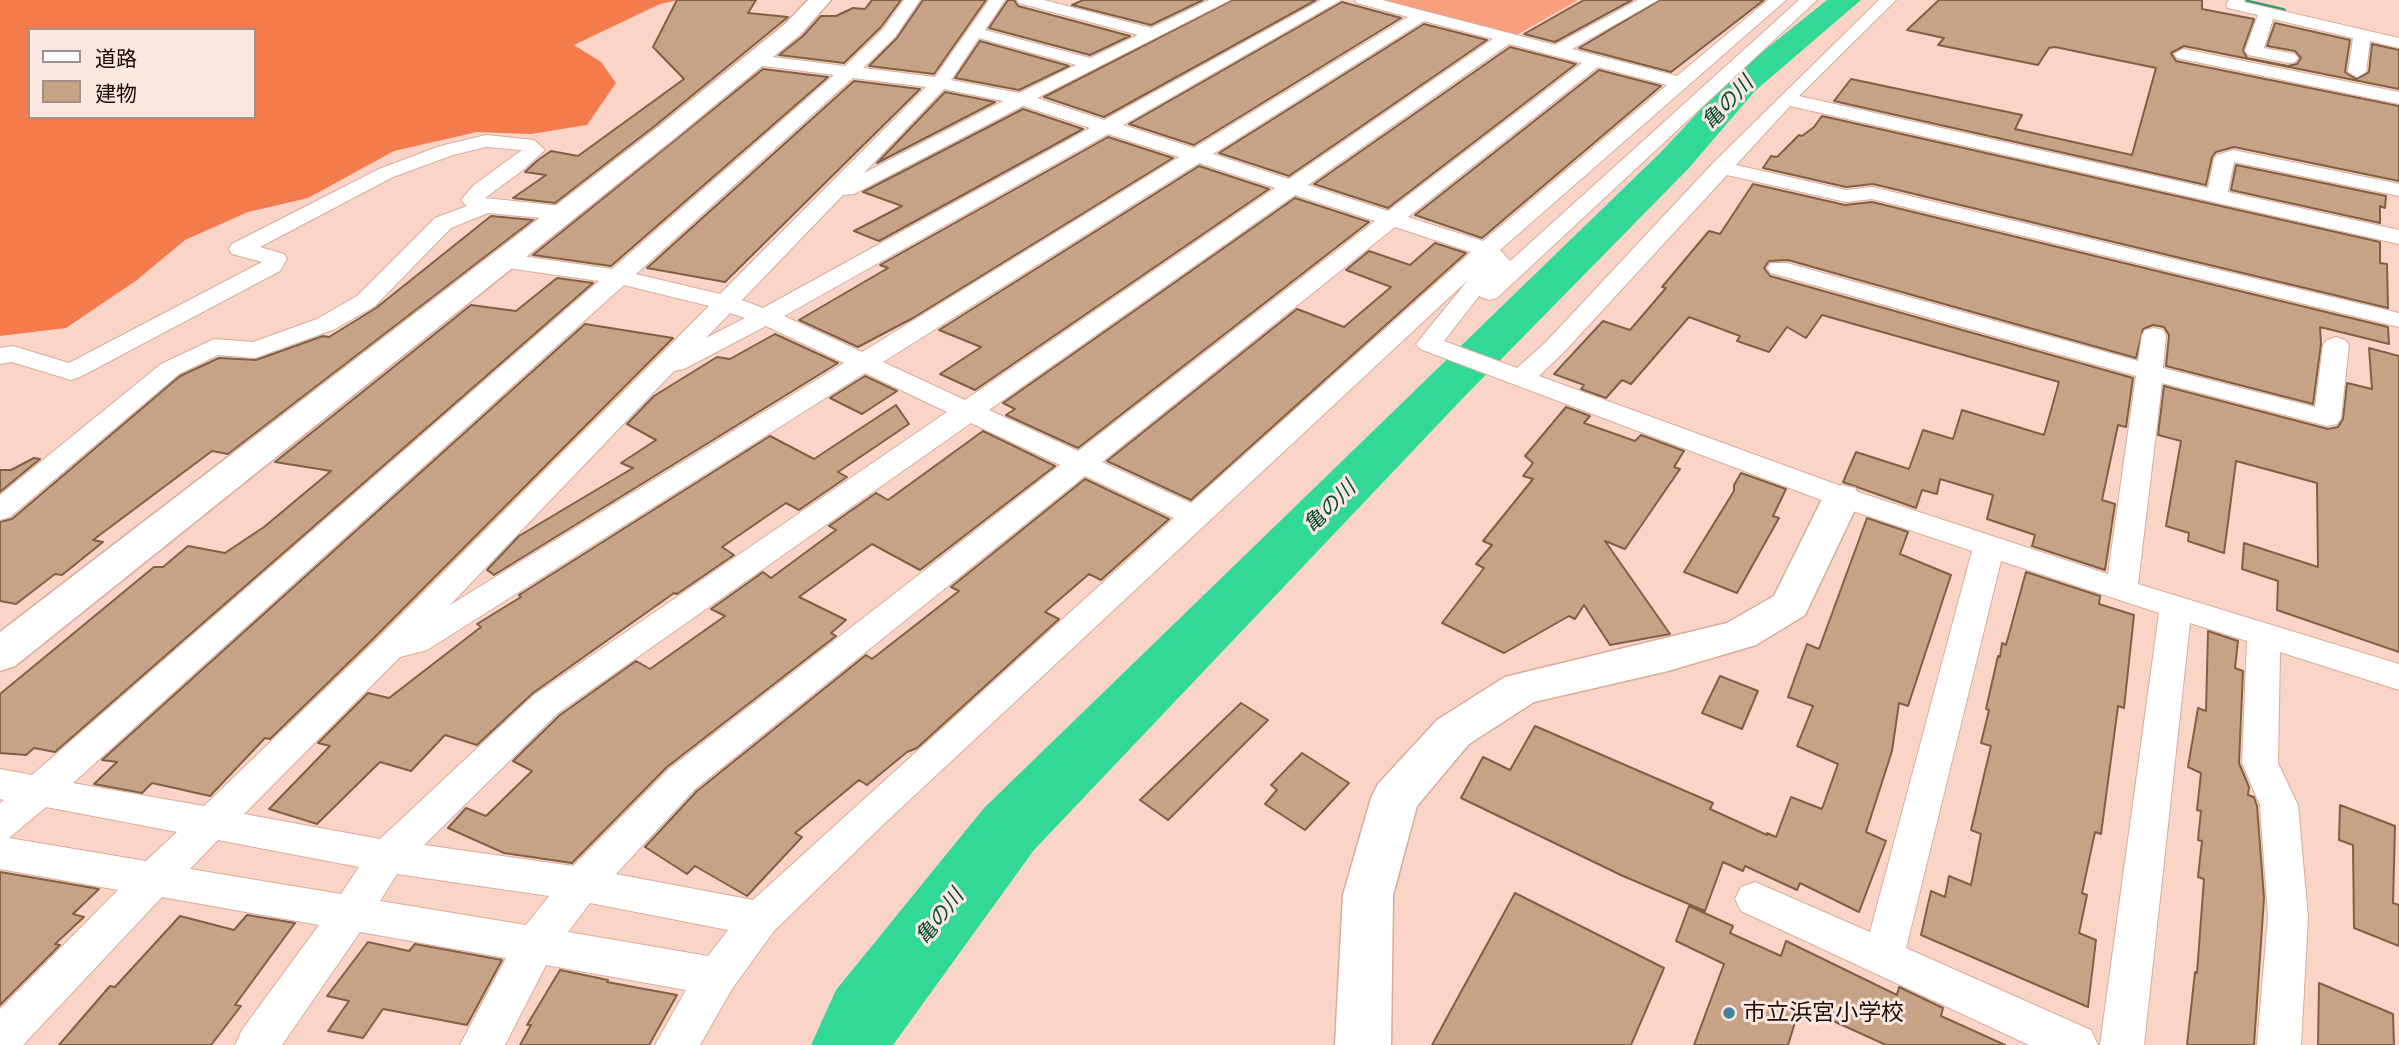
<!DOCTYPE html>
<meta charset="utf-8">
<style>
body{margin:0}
#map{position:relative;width:2399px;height:1045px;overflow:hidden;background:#fad5c7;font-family:Figtree,"Noto Sans JP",sans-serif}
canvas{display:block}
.legend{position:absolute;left:28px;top:28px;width:228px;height:91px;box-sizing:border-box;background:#fae7e0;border:2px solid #a18f89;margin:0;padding:9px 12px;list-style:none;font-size:21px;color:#1b0c06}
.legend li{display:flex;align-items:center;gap:14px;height:35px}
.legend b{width:35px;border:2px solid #a18f89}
</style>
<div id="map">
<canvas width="2399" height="1045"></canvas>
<ul class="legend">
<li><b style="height:9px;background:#fff"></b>道路</li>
<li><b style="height:19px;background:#c6a386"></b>建物</li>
</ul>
</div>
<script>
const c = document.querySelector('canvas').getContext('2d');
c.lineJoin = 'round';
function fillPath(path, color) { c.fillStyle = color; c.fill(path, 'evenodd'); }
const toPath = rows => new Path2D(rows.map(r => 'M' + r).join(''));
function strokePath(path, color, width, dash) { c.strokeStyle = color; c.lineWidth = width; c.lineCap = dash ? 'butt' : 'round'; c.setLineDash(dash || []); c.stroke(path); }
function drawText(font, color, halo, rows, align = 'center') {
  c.font = font + ' Figtree,"Noto Sans JP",sans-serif'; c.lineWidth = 6; c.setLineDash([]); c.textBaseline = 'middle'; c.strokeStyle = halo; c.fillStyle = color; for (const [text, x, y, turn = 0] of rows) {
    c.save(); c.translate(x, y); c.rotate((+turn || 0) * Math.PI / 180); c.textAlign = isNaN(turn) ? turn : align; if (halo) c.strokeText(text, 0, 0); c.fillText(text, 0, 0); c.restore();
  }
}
fillPath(toPath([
 [1375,0,1578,0,1515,36]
]), '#f99f7d');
fillPath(toPath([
 [0,0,678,0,660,4,574,45,601,62,616,83,587,125,531,134,477,132,394,151,308,198,248,212,185,240,137,280,66,328,0,336],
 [30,30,254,30,254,117,30,117]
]), '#f47b4b');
strokePath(toPath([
 [2236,0,2283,11]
]), '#2b9b6c', 6);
fillPath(toPath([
 [1827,0,1861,0,1755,91,1689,168,1464,397,1034,850,893,1045,811,1045,836,990,984,808,1661,152,1731,77,1827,0]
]), '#32d897');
const building = toPath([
 [677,0,756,0,748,13,788,17,656,125,555,203,513,198,546,175,525,172,538,160,551,151,578,156,684,79,653,47,677,0],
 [872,0,901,0,881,27,844,63,779,55,803,36,821,16,836,16,853,8,865,9,872,0],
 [923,0,986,0,934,74,869,66,897,38,923,0],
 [1008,0,1014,0,1018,6,1130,36,1090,55,989,28,1008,0],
 [1083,0,1203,0,1151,25,1072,5,1083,0],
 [1232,0,1316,0,1104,117,1044,97,1232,0],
 [1584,0,1632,0,1555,42,1524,34,1584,0],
 [1660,0,1764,0,1671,72,1579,48,1660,0],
 [1939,0,2202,0,2202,9,2254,19,2243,50,2247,58,2288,66,2297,64,2301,58,2295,51,2267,46,2275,23,2350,40,2345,72,2356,79,2369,72,2372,44,2399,50,2399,89,2184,46,2171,53,2176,61,2399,106,2399,181,2234,147,2216,152,2212,157,2206,185,1834,101,1851,79,2022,115,2015,129,2132,155,2156,68,2055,47,2049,48,2038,65,1938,45,1944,38,1907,30,1939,0],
 [1342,2,1401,18,1194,145,1129,124,1342,2],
 [1424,24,1487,40,1289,176,1219,153,1424,24],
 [980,41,1069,66,1019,90,955,78,980,41],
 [1510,47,1576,64,1388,208,1314,184,1510,47],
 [763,69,828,77,611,266,533,255,763,69],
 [1599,70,1661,86,1482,238,1415,215,1599,70],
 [854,81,920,89,725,282,647,268,854,81],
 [945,92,995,102,877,163,945,92],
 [1023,109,1083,129,879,241,854,231,902,206,863,192,1023,109],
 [1822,116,2380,242,2380,263,2387,264,2388,308,1873,184,1846,187,1763,168,1771,156,1777,157,1799,135,1802,136,1814,127,1822,116],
 [1108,137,1173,158,913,318,858,347,799,320,888,268,880,265,1108,137],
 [2236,165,2386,196,2385,208,2380,206,2380,223,2231,190,2236,165],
 [1199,166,1269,189,975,390,940,374,981,347,939,330,1199,166],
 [1753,184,1845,205,1872,202,2388,327,2389,344,2320,327,2321,344,2313,404,2166,366,2169,335,2164,327,2153,325,2143,329,2136,358,1788,260,1769,261,1764,268,1770,276,2133,378,2126,427,2118,425,2102,500,2115,504,2105,570,2032,546,2035,535,1987,519,1993,495,1940,479,1937,494,1922,490,1916,508,1843,482,1856,452,1909,469,1923,430,1953,439,1962,410,2044,435,2059,382,1822,315,1806,338,1787,327,1769,352,1737,341,1740,336,1689,317,1631,384,1622,380,1606,398,1581,389,1584,385,1554,374,1603,321,1630,330,1666,288,1662,287,1709,231,1720,234,1753,184],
 [1295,198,1369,222,1078,448,1006,415,1015,409,1003,403,1295,198],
 [491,216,533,220,228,454,212,451,93,540,103,542,62,575,55,574,16,604,0,601,0,522,12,519,180,376,219,358,256,360,323,336,329,337,376,308,491,216],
 [1435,243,1466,253,1191,500,1107,461,1297,309,1344,327,1391,287,1346,270,1369,251,1410,265,1435,243],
 [557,278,593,283,55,752,34,748,26,755,0,753,0,694,154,567,163,567,188,546,225,553,264,527,331,471,275,462,471,305,516,311,557,278],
 [585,324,673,338,370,642,270,739,265,738,210,796,152,783,142,793,94,784,117,762,102,760,585,324],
 [775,334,838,363,494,575,487,570,519,536,633,468,621,463,656,440,627,424,654,396,717,357,730,359,775,334],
 [2369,348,2399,356,2399,652,2277,610,2278,581,2242,569,2244,543,2318,567,2317,483,2236,461,2224,553,2188,541,2189,533,2166,526,2181,441,2158,435,2164,386,2328,429,2338,427,2343,419,2347,383,2372,389,2369,348],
 [865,376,897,391,862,414,830,398,865,376],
 [896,405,909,424,838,472,847,477,799,510,786,503,722,547,734,555,677,594,674,593,533,693,477,745,445,735,411,771,380,762,317,824,269,809,330,746,318,743,368,693,389,698,481,627,477,624,521,597,519,595,770,436,814,459,896,405],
 [1566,407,1590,416,1584,423,1635,441,1641,435,1684,451,1674,467,1680,469,1625,549,1605,541,1670,634,1610,645,1584,605,1575,619,1569,616,1504,653,1442,623,1484,568,1476,564,1492,545,1483,541,1533,479,1523,476,1533,463,1525,456,1566,407],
 [983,431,1055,466,920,570,872,544,799,597,846,620,831,633,836,636,667,767,572,863,504,853,448,828,466,808,486,816,532,771,513,761,560,715,636,661,650,669,725,616,711,609,763,572,771,578,836,530,829,526,876,493,888,500,983,431],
 [34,458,40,459,0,492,0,470,11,470,34,458],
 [1741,473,1786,489,1773,516,1779,518,1737,593,1684,572,1734,491,1734,485,1741,473],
 [1085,479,1169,519,1101,580,1089,574,1045,612,1059,619,917,748,907,752,867,785,859,780,795,833,802,837,747,896,695,866,687,874,645,847,697,791,866,655,872,659,959,591,951,587,1085,479],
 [1867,518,1908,532,1900,554,1951,575,1908,706,1899,703,1892,751,1866,832,1886,841,1859,912,1800,883,1797,890,1745,866,1743,871,1723,862,1705,911,1623,876,1461,798,1483,757,1510,770,1535,726,1713,803,1710,809,1767,835,1767,833,1776,837,1791,797,1822,809,1838,764,1797,746,1813,706,1788,697,1807,644,1819,649,1867,518],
 [2026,572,2100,596,2099,604,2134,615,2124,708,2118,706,2101,834,2095,832,2082,893,2087,895,2079,933,2096,940,2088,1007,1921,935,1931,891,1945,897,1949,876,1971,885,1981,834,1971,830,1991,746,1981,743,1989,710,1986,709,1998,656,2000,657,2002,643,2006,645,2026,572],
 [2208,631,2238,641,2235,668,2243,671,2239,763,2249,787,2248,795,2254,797,2257,806,2264,898,2254,1045,2187,1045,2195,972,2197,973,2204,879,2198,877,2202,841,2198,840,2201,811,2197,810,2201,773,2188,767,2198,708,2206,711,2208,631],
 [1720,676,1758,691,1742,729,1702,713,1720,676],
 [1241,703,1268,720,1168,820,1140,800,1241,703],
 [1302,753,1349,783,1305,830,1265,804,1277,790,1271,785,1302,753],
 [2340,805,2395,826,2393,903,2399,905,2399,946,2354,928,2353,845,2339,840,2340,805],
 [0,872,99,889,73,914,84,917,55,944,60,945,0,1005,0,872],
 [1515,893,1664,968,1631,1045,1432,1045,1515,893],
 [1689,906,1733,926,1730,933,1781,956,1786,941,1897,995,1899,987,1943,1008,1941,1016,2005,1045,1886,1045,1800,1006,1788,1045,1694,1045,1724,964,1676,941,1689,906],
 [247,915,295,923,235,1005,241,1006,211,1045,59,1045,110,986,115,987,180,916,234,930,247,915],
 [368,942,409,951,415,944,502,960,467,1025,383,1009,363,1038,328,1031,349,1001,327,996,368,942],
 [560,970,608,980,607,982,677,995,649,1045,520,1045,531,1025,527,1025,560,970],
 [2319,983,2393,1014,2394,1045,2318,1045,2319,983]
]);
fillPath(building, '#c6a386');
strokePath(building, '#806045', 2);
const street = toPath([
 [904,0,920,0,895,37,863,68,935,77,989,0,1005,0,985,30,1090,58,1138,35,1019,3,1017,0,1044,0,1151,28,1209,0,1230,0,1037,98,1104,120,1321,0,1341,0,1123,125,1194,148,1408,17,1357,3,1355,0,1382,0,1555,45,1638,0,1658,0,1572,49,1677,76,1768,0,1786,0,1500,250,1510,261,1508,263,1799,0,1817,0,1497,298,1489,300,1479,296,1444,341,1517,368,1546,342,1713,163,1879,0,1896,0,1799,96,2208,188,2214,159,2217,155,2233,150,2399,184,2399,196,2234,162,2228,192,2399,230,2399,244,1790,106,1736,165,1846,190,1872,187,2399,313,2399,327,1872,199,1846,202,1727,175,1564,352,1539,376,1852,490,2108,574,2136,376,1771,273,1767,268,1771,263,1787,263,2138,361,2142,335,2145,330,2154,328,2163,330,2166,335,2163,368,2315,407,2323,345,2327,340,2336,337,2345,340,2349,345,2341,418,2337,424,2327,426,2162,383,2138,584,2399,664,2399,690,2280,652,2278,763,2298,805,2308,917,2301,1045,2257,1045,2268,917,2260,805,2242,763,2247,641,2190,623,2144,1045,2100,1045,2159,613,2001,561,1906,948,2091,1030,2098,1045,2029,1045,1741,911,1735,899,1741,887,1755,882,1870,932,1972,551,1832,504,1420,349,1416,344,1468,280,886,822,774,931,732,989,700,1045,655,1045,686,990,546,965,505,1045,460,1045,506,958,360,932,282,1045,235,1045,242,1030,319,925,162,897,23,1045,0,1045,0,1009,118,890,0,869,0,803,4,800,0,799,0,769,32,775,599,281,500,267,492,265,489,260,492,255,500,253,612,269,834,75,756,65,750,64,747,60,750,56,756,55,845,66,883,29,904,0],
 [1424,21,1493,39,1289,179,1213,154,1424,21],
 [979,38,1076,65,1019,93,951,80,979,38],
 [1509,44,1582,63,1388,211,1308,185,1509,44],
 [1598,67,1667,85,1483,241,1408,217,1598,67],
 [853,78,926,87,720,294,636,274,853,78],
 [944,89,1003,101,864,173,944,89],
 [1023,106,1090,128,763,308,742,300,843,195,854,194,1023,106],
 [1108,134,1179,157,862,352,784,316,1108,134],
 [1199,163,1275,188,965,400,883,362,1199,163],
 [1295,195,1375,221,1078,451,989,410,1295,195],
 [1395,227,1471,252,1191,503,1102,462,1395,227],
 [624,285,709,306,372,644,204,806,73,783,624,285],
 [730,313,745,318,706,338,730,313],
 [766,326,844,363,450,605,674,371,684,369,766,326],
 [865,373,947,412,534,695,380,839,244,814,400,657,427,650,865,373],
 [971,423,1060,465,669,769,573,866,424,845,558,713,971,423],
 [1085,476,1174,518,753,900,616,874,695,789,1085,476],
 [46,807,177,832,146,861,9,838,46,807],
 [218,840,359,867,341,894,190,869,218,840],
 [397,874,549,896,526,925,380,901,397,874],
 [590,903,728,930,708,956,568,932,590,903],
 [2229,0,2245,0,2244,2,2399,38,2399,48,2370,41,2366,72,2357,77,2348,72,2353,38,2273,19,2264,48,2295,54,2298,58,2295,62,2289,63,2248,55,2245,51,2258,15,2228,8,2226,5,2229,0],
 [2183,49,2399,92,2399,104,2177,58,2174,54,2183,49],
 [486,135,534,140,545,150,523,170,485,198,562,206,570,208,573,213,570,218,562,220,488,213,451,228,375,306,335,329,255,358,218,355,179,374,10,517,0,520,0,495,161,364,214,339,253,342,317,319,357,296,435,218,467,206,461,200,474,185,522,150,486,147,453,155,393,177,260,247,284,254,287,259,280,271,80,377,71,380,12,362,0,364,0,348,13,346,69,363,262,262,232,254,229,249,232,244,379,169,440,146,486,135]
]);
const secondary = toPath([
 [808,0,831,0,801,34,676,137,15,666,0,671,0,632,658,127,785,24,808,0],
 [1842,485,1855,488,1861,497,1805,615,1756,645,1668,671,1534,702,1469,744,1417,806,1393,895,1391,1045,1335,1045,1343,895,1371,798,1378,784,1437,720,1505,677,1727,623,1774,596,1823,497,1829,488,1842,485]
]);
strokePath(street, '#d8ac9b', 2);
strokePath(secondary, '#d8ac9b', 3);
fillPath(street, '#fff');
fillPath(secondary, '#fff');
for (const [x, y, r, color] of [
 [1729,1013,7,"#448398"]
]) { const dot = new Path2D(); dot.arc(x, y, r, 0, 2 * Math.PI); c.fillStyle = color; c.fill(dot); strokePath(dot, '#fae7e0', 2.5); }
drawText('italic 21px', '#05492f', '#fae7e0', [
 ["亀の川",1728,103,-47],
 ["亀の川",1330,507,-45],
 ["亀の川",940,917,-52]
]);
drawText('23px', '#1b0c06', '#fae7e0', [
 ["市立浜宮小学校",1743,1013]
], 'left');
</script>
